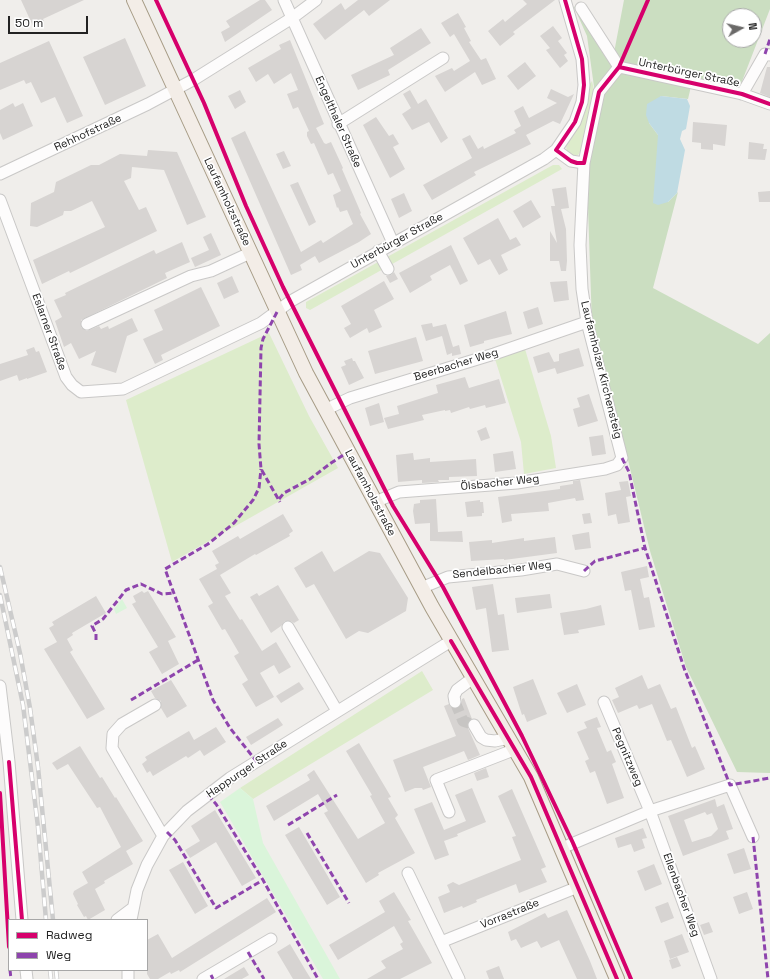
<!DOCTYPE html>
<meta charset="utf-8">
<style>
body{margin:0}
#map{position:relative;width:770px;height:979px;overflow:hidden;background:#f0eeeb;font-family:"Space Grotesk",sans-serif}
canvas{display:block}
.legend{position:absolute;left:8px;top:919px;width:140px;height:52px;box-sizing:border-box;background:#fff;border:1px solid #a7a7a7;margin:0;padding:5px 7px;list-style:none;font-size:12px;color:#222}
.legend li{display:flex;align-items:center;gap:8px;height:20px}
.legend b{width:20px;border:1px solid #a7a7a7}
.north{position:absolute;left:722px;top:8px;width:40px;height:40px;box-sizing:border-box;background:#fff;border:1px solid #a7a7a7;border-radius:50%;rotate:82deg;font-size:11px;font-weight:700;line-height:16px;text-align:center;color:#222}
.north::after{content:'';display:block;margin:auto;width:14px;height:18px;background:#6a6968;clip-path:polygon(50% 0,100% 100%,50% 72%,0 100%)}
.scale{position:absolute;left:8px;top:16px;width:80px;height:18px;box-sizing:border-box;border:2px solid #222;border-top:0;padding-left:5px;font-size:12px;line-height:14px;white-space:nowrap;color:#222;-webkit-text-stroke:3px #fff;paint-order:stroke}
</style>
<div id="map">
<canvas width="770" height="979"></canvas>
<ul class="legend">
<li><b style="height:5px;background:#d6006c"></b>Radweg</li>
<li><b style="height:5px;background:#8e44ad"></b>Weg</li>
</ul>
<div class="north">N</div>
<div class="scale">50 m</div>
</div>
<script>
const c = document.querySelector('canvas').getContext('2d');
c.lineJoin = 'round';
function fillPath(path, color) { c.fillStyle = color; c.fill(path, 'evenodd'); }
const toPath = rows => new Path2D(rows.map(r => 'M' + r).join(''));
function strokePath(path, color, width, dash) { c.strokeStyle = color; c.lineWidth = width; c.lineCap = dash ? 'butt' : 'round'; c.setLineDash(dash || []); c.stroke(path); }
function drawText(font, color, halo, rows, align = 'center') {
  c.font = font + ' "Space Grotesk",sans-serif'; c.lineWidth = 3.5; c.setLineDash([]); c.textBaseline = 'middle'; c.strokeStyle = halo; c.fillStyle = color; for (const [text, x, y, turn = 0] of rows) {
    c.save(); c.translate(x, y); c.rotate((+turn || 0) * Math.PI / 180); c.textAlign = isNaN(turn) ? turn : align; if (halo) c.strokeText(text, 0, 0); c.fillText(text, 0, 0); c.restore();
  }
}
fillPath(toPath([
 [592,81,595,94,581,151,578,155,571,155,567,154,566,145,582,120,586,109,589,85],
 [553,165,559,165,562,169,310,310,306,308,306,302],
 [269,333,309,416,338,468,172,562,126,400],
 [525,349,551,436,556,468,524,474,521,442,495,359],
 [422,671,433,690,253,799,240,788]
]), '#ddeccb');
fillPath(toPath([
 [624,0,770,0,770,9,739,89,693,78,688,99,661,96,649,123,658,135,668,202,678,192,653,288,758,344,770,333,770,773,737,772,686,667,650,551,628,460,592,325,586,150,589,114,595,94,587,36,574,7,576,6,613,58],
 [730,16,754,16,754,40,730,40]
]), '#cbdec1');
fillPath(toPath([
 [122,599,127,608,116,614,114,609],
 [240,788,253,799,263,843,340,979,323,979,220,802]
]), '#daf5da');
fillPath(toPath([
 [661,96,687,99,690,106,686,129,682,131,680,139,685,150,677,193,668,202,658,205,653,203,658,135,649,123,646,115,647,104]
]), '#bfdbe3');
fillPath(toPath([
 [21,0,84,0,43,19,44,21,33,26],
 [260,0,265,0,272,10,225,42,221,32,230,27,226,21],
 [358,0,390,0,369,16,364,10,325,40,313,24,341,3,345,10],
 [523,0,555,0,513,32,515,34,500,46,488,31,503,19,505,22,527,4],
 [458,13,466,27,464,28,471,41,469,42,481,60,486,58,496,79,482,85,475,72,445,92,435,76,452,68,454,71,470,61,454,34,450,37,441,23],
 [553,26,562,38,558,41,567,53,564,55,568,61,560,68,546,50,550,48,540,36],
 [421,28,431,43,388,70,390,75,358,90,351,75,394,55,390,48],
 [125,38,146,86,105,105,83,57],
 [290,40,324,124,316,128,324,143,326,144,331,142,343,168,342,169,361,213,360,214,371,234,359,242,319,263,315,256,300,265,302,270,291,275,231,138,245,131,301,252,321,240,323,243,353,224,347,210,340,212,338,207,337,208,333,195,341,191,333,173,328,175,314,143,311,144,307,136,307,132,309,131,298,107,293,109,287,94,298,90,291,73,274,84,268,74,256,82,248,68,281,49,279,45],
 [49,41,83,116,67,123,55,97,41,103,31,82,26,84,24,80,0,90,0,63],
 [525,62,536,76,518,90,507,76],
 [767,67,770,67,770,97,760,93],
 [551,89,568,97,574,94,560,124,553,121,526,135,531,144,474,172,476,175,432,200,423,185,472,158,462,139,470,135,478,149,483,146,484,149,516,133,514,130,521,126,514,111,523,106,529,118,557,103,547,98],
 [240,90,246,102,235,109,228,96],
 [410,90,418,104,426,99,448,138,441,143,429,122,412,130,402,114,411,108,403,94],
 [13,103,15,107,23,103,33,126,3,140,0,133,0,110],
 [376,117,389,136,393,134,399,144,393,147,405,169,390,178,363,125],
 [693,122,727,125,725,146,713,144,713,150,701,149,701,143,692,142],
 [749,142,764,144,763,149,767,149,765,160,748,159],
 [148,150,177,152,206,217,187,225,164,170,132,167,131,178,124,181,139,210,146,207,157,231,70,273,69,271,42,284,33,260,105,227,92,201,71,211,64,211,63,215,37,227,30,226,31,203,54,192,56,182,91,165,99,165,120,154,147,156],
 [284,151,291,166,283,169,276,154],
 [298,182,316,222,309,226,290,185],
 [566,187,569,208,561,209,566,229,567,261,566,271,561,271,559,261,550,261,550,231,557,243,551,206,555,206,552,189],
 [770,191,770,202,759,202,758,192],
 [404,193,412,211,399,218,391,199],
 [531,200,541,217,523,228,513,211],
 [498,218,510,240,516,237,521,245,501,255,508,270,499,275,490,259,478,265,463,238],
 [211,233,221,255,195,267,191,258,209,250,203,237],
 [182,242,190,262,165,273,167,278,81,320,81,327,87,331,99,326,101,329,108,326,109,329,132,318,138,331,127,336,116,373,91,365,96,351,79,359,71,343,64,347,55,321,62,317,54,300,66,295,65,293,154,250,156,254],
 [451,245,468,281,460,285,450,265,430,276,432,280,410,293,399,273],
 [394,272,398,279,390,283,386,276,391,275],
 [232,276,239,292,224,299,217,283],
 [384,281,394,299,374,310,382,327,369,333,367,328,350,338,344,328,351,324,341,306],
 [567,281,569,300,554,302,550,282],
 [201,287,220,326,161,355,163,360,155,364,143,339,163,330,154,310],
 [538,307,543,324,528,329,523,312],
 [506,311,512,334,484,341,484,343,470,347,464,325],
 [432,323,433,327,446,324,453,347,459,345,461,354,452,356,452,353,447,355,442,336,426,341,421,325],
 [416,337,423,361,375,374,368,351],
 [34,347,36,352,39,351,47,372,27,379,27,378,19,381,17,375,0,381,0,364,28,355,26,350],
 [579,348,584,366,557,374,555,368,538,373,533,357,549,352,554,362,559,361,559,354],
 [352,358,353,361,355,361,364,378,349,385,341,367,346,365,344,361],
 [465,377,469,388,499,379,506,403,486,408,485,405,470,409,469,407,451,413,450,410,445,411,445,410,422,415,424,420,388,429,384,418,399,414,397,406,438,393,436,385],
 [589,394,598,421,578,427,573,409,580,407,577,398],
 [379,403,384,422,370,426,365,408],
 [486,427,490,438,481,441,477,431],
 [603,435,606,454,592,456,589,437],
 [513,451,516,469,495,472,493,454],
 [413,453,414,460,430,458,430,462,476,459,477,476,449,477,449,480,438,480,439,482,422,483,422,480,398,482,396,455],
 [580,480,584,500,576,501,575,498,548,503,549,511,511,514,512,521,502,523,498,497,560,489,560,486,573,484,573,481],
 [628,481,631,496,626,497,630,522,618,524,616,514,608,516,605,493,621,490,619,482],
 [436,499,438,532,462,531,463,542,430,541,430,523,415,524,413,511,414,504,420,503,420,500],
 [480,500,480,502,483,502,484,513,482,513,482,516,467,517,465,502],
 [590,513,592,523,584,524,582,514],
 [283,514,293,531,289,534,290,536,256,555,255,554,220,575,231,593,225,596,240,620,242,619,262,651,276,642,291,667,279,674,274,665,260,673,274,697,256,707,242,684,248,680,234,656,239,653,225,629,222,630,208,606,213,603,199,579,217,569,215,565,219,563,212,551,238,536,240,539],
 [589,532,591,548,575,550,572,535],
 [555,537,557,553,504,560,504,559,471,561,469,542,492,540,492,543,524,538,524,541],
 [322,551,334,572,369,551,380,553,408,598,406,611,368,633,359,631,346,639,314,584,306,588,294,568],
 [647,566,649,577,640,579,644,598,649,597,655,627,639,630,631,590,625,591,621,572],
 [493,584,498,615,504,614,509,650,492,652,486,608,476,610,472,587],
 [278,585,299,620,294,623,291,621,285,621,281,626,271,633,250,597,257,593,259,596],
 [142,591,144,593,148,591,176,637,168,641,179,664,162,674,149,652,158,647,132,604,136,602,133,596],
 [550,594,552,608,517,613,515,598],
 [96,596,106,613,72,633,73,635,67,639,73,650,70,652,105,709,87,719,44,649,57,642,49,628,54,625,52,622],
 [601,605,605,625,578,630,579,633,564,635,560,613,586,609],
 [642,675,648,689,660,684,671,709,676,707,692,748,695,746,705,769,687,777,671,740,667,741,652,704,639,709,637,705,618,713,612,700,619,697,615,688],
 [533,679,547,714,527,722,524,714,522,715,513,687],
 [171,680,187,706,167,718,161,708,161,701,155,698,151,691],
 [299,682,304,689,281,703,276,696],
 [577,684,586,705,567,713,557,693],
 [464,698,472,719,468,722,468,728,480,755,468,760,464,751,423,767,431,787,423,790,422,788,415,788,405,792,393,760,456,736,444,706,449,704,452,708,457,709,461,705,462,699],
 [597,717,601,727,597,728,607,752,611,750,616,762,612,764,624,798,607,804,595,771,590,773,585,761,589,759,577,732,587,728,584,722],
 [278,718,283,725,251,745,246,737],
 [216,727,226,742,204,756,200,750,188,758,186,756,153,776,150,771,147,773,142,764,147,760,145,757,189,731,194,740],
 [359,743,391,797,388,798,398,815,395,818,415,853,378,873,379,875,366,883,324,813,328,811,318,794,274,821,266,806,310,780,307,775,314,770,358,839,385,823,370,796,372,795,346,751],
 [80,746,100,778,102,777,115,798,116,797,143,841,126,851,133,864,104,881,105,883,95,889,105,910,88,920,86,916,84,917,77,905,78,904,73,894,74,891,88,883,82,872,121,847,100,807,97,808,68,764,57,770,52,763],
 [486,768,489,777,477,781,474,773],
 [472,788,486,822,457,834,458,836,444,841,449,855,435,860,414,809,432,802,444,830,466,821,455,795],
 [512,789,546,867,541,869,547,882,519,893,516,884,476,900,477,902,463,908,462,906,444,913,438,897,450,892,447,885,453,882,459,885,521,860,512,837,516,836,498,796],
 [715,799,717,807,724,804,733,829,726,831,729,839,683,856,668,816],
 [705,812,707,815,712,813,718,829,711,836,692,842,684,820],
 [215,810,256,878,242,886,216,842,190,858,185,850,200,841,191,826],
 [299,827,340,897,327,905,285,835],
 [643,828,647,838,642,839,645,848,634,852,631,844,618,848,615,838],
 [744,848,751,869,734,874,727,854],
 [183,862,208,906,195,914,169,870],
 [654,864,662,884,645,891,637,871],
 [394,892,411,920,408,921,432,963,400,979,367,979,386,968,381,961,403,949,400,944,403,942,394,926,338,960,329,945,385,912,379,901],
 [747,892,753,909,739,914,733,897],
 [267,898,276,912,180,972,179,970,171,974,170,972,158,979,150,979,147,974,147,940,158,934,172,958],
 [668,902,674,918,661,923,655,907],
 [567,910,590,961,597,979,577,979,559,940,541,948,537,941,521,948,516,939,511,941,508,932,545,913,548,918],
 [709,922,713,932,704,935,700,925],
 [682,934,689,952,670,959,664,941],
 [290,944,306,971,311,979,293,979,277,952],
 [677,957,681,966,672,969,669,960],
 [499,966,504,979,489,979,486,971],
 [244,967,249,975,242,979,224,979]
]), '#d7d4d2');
strokePath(toPath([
 [455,702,463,721,474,725]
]), '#c7c5c3', 11, [11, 5.5]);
const minor = toPath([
 [284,0,393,243],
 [581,8,619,67],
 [619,67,742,94,770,104],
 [742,94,765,54,770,55],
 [338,124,443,58],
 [556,150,571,161,584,163],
 [0,174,148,104,193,80,292,18,316,0],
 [0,200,66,377,72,385,81,392,123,389,261,323,291,301,544,159,556,150,575,122,582,102,584,85,582,59,565,0],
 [378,251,388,269],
 [87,324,191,276,211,271,250,253],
 [325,410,350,398,494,354,587,322],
 [375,502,399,492,517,483,605,469,617,465,622,458,587,322,582,289,580,245,584,163,599,92,619,67],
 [421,588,448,577,521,570,557,564,584,571],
 [288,627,337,711],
 [0,686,9,762,22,920],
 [455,702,454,696,457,690,473,678],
 [604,702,650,811,711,979],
 [155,705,122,724,113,734,112,748,163,836],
 [474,725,481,737,486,740,495,741,509,738],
 [449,812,436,780,516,749],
 [562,848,650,811,730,785,753,837],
 [408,873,459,979],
 [117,920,133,908],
 [131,920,137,890,147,865,163,836,187,811,230,778,451,641],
 [441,942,578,887],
 [26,970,27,979],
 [128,970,128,979],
 [203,979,271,939]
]);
const major = toPath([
 [134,0,306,373,432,607,531,777,617,979]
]);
strokePath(minor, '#c9c8c7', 13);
strokePath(major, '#a79c86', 16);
strokePath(minor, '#fdfcfc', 11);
strokePath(major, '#f3ede7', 14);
const rail = toPath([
 [0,567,20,653,30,708,38,767,53,920],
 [0,595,23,705,38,827,46,920],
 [50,970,51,979],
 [56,970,57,979]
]);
strokePath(rail, '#ccc', 4.5);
strokePath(rail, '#fff', 3, [9]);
strokePath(toPath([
 [765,54,770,39],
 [277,312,263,339,261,348,259,444,261,469,280,502],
 [622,458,629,472,645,548,684,668,730,785,770,778],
 [279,499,284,493,310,479,331,463,348,452],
 [584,571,595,561,645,548],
 [96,640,96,634,92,626,103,619,126,590,141,584,162,594,173,593],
 [131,700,198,660],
 [257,762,230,728,213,700,165,569,208,544,234,523,253,500,259,488,261,469],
 [208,795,216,804,263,880,318,979],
 [288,825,337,795],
 [167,832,175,840,216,908,263,880],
 [307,833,349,903],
 [753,837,768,979],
 [248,952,264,979],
 [10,970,11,979],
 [211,975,213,979]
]), '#8e44ad', 3, [6, 3]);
strokePath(toPath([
 [156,0,204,103,246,206,283,287,393,506,443,587,522,736,573,843,631,979],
 [565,0,582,59,584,85,582,102,575,122,556,150,571,161,577,163,584,163,599,92,619,67,648,0],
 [619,67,742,94,770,104],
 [451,641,531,777,617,979],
 [9,762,22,920],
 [0,793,9,947]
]), '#d6006c', 4);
drawText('11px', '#222', '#fff', [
 ["Unterbürger Straße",689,73,12],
 ["Engelthaler Straße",338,122,66],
 ["Rehhofstraße",88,133,-25],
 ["Laufamholzstraße",227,202,65],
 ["Unterbürger Straße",397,241,-29],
 ["Eslarner Straße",49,332,70],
 ["Beerbacher Weg",456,365,-17],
 ["Laufamholzer Kirchensteig",601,370,76],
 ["Ölsbacher Weg",500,483,-6],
 ["Laufamholzstraße",370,493,62],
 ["Sendelbacher Weg",502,570,-6],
 ["Pegnitzweg",627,757,67],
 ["Happurger Straße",247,769,-34],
 ["Ellenbacher Weg",681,895,70],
 ["Vorrastraße",510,914,-22]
]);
</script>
